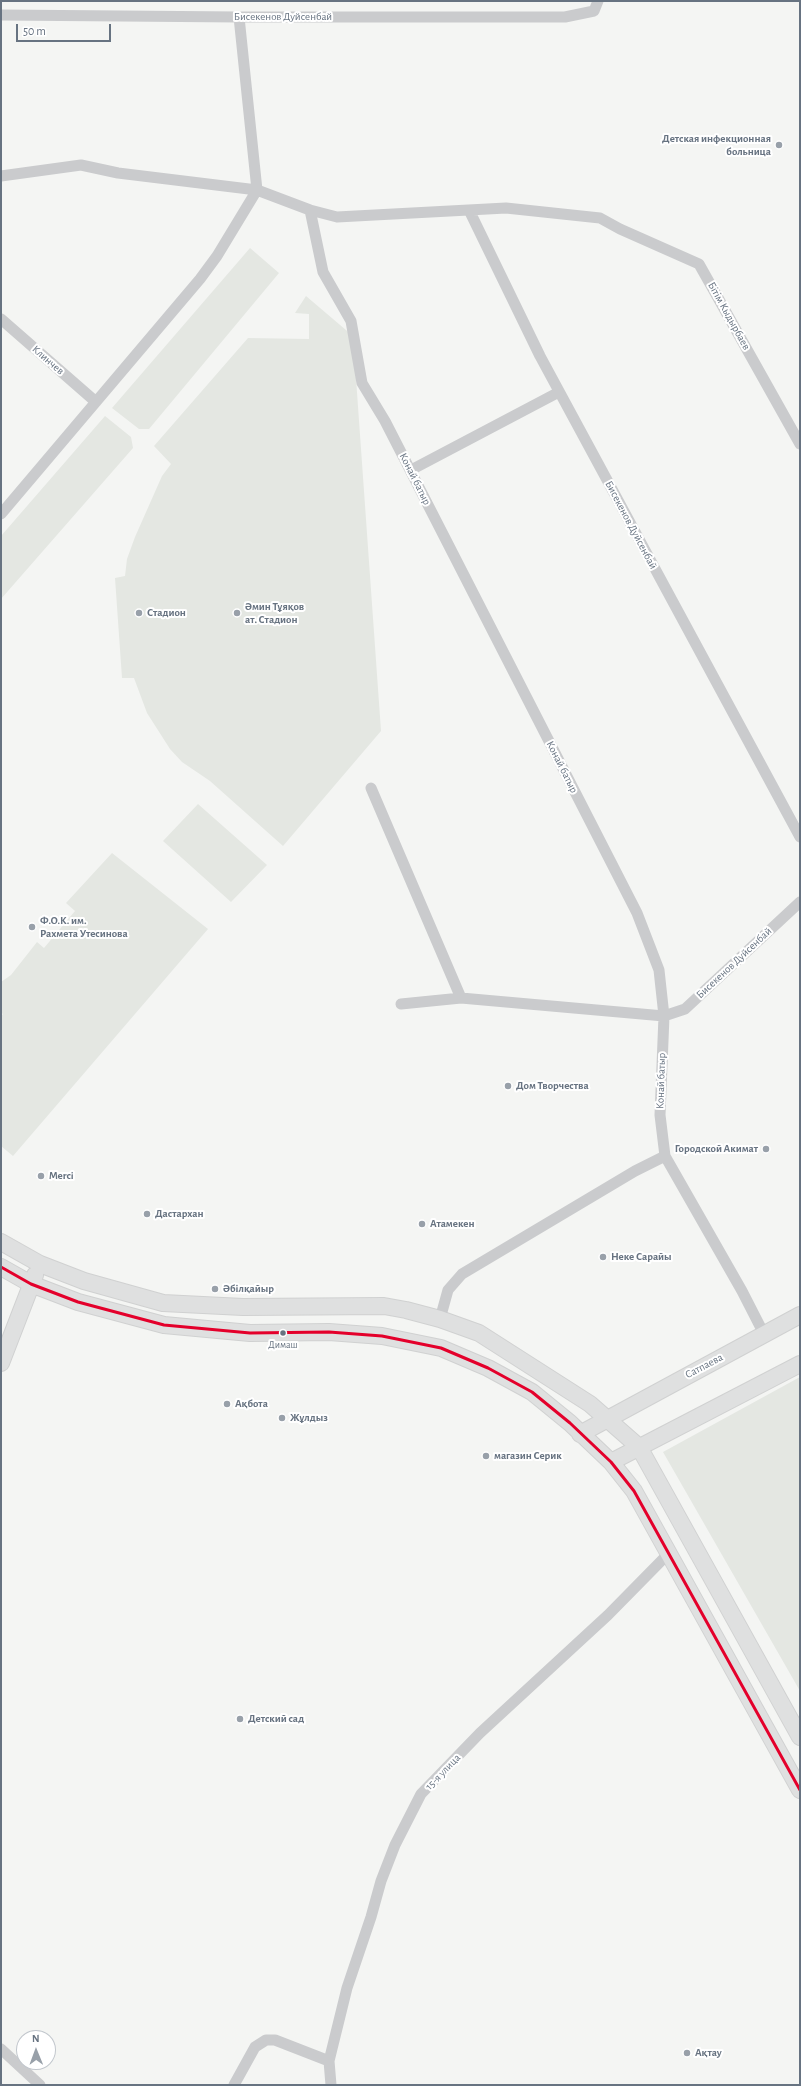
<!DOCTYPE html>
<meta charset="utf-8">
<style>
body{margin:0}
#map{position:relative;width:801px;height:2086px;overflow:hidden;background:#f4f5f3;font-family:"Alegreya Sans",sans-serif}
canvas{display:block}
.frame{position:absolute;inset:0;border:2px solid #677381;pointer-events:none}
.north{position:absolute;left:16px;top:2030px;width:40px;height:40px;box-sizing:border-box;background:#fff;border:1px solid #c2c7cd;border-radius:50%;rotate:359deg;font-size:11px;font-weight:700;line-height:16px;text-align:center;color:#677381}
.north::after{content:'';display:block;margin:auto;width:14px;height:18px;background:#98a0a9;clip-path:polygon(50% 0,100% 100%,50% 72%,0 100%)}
.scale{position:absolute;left:16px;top:24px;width:95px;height:18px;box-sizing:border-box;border:2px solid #677381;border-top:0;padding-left:5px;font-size:12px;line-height:14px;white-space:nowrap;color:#677381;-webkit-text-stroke:3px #fff;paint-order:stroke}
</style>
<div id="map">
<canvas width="801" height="2086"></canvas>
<div class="frame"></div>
<div class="north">N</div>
<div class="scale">50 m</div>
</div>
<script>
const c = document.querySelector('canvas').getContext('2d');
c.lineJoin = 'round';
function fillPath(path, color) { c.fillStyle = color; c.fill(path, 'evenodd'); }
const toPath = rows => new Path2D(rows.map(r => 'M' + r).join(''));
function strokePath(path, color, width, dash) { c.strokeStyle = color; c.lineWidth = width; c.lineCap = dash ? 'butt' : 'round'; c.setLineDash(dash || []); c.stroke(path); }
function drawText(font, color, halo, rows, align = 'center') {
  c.font = font + ' "Alegreya Sans",sans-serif'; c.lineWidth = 4; c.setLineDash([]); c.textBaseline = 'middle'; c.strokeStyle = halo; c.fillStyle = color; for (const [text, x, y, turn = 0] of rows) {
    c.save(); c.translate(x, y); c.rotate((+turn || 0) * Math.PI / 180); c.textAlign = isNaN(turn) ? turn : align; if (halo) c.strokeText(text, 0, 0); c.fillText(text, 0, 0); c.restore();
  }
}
fillPath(toPath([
 [250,248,279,273,149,429,139,429,112,408],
 [306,296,353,336,381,731,283,846,210,781,182,762,170,749,147,713,134,678,122,678,115,578,125,576,127,559,135,537,162,476,171,464,154,446,248,338,309,339,309,314,295,313],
 [105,416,131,437,133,448,1,599,1,536],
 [198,804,267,865,231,902,163,841],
 [112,853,208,929,13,1156,1,1146,1,1016,3,1014,1,1013,1,982,11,975,37,942,44,948,75,911,66,903],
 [800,1377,800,1691,663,1452]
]), '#e4e7e2');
const secondary = toPath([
 [1,1242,40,1264,84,1281,163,1303,243,1307,384,1306,406,1310,440,1319,479,1333,590,1404,639,1447,800,1737],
 [1,1267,31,1284,78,1302,164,1325,250,1333,329,1332,382,1336,441,1348,488,1368,532,1392,570,1423,611,1462,634,1491,800,1790],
 [1,1363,35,1275],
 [580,1434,800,1315],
 [611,1462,800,1364]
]);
strokePath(secondary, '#d0d1d1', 18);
strokePath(toPath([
 [1,15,239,17,565,17,594,11,598,1],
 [1,176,81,165,118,173,257,190,310,210,337,217,506,208,600,218,620,229,699,264,800,444],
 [310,210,323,272,351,321,362,383,385,421,637,913,659,970,664,1016,660,1115,665,1156,742,1291,764,1334],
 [469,210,540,356,800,837],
 [1,319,96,402],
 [411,470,559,392],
 [1,514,200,279,217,256,257,190,239,17],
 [371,788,461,998],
 [401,1004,461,998,664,1016,685,1009,800,902],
 [440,1319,448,1290,462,1274,635,1171,665,1156],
 [1,2049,40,2085],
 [234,2085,255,2047,266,2040,275,2040,329,2061],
 [331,2085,329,2061,347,1988,371,1917,381,1881,395,1845,421,1794,480,1733,608,1615,669,1553]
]), '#cacbcd', 11);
strokePath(secondary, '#dfe0e0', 16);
strokePath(toPath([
 [1,1267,31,1284,78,1302,164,1325,250,1333,329,1332,382,1336,441,1348,488,1368,532,1392,570,1423,611,1462,634,1491,800,1790]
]), '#e4002b', 3);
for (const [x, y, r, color] of [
 [779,145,4,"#98a0a9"],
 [139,613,4,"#98a0a9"],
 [237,613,4,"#98a0a9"],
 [32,927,4,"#98a0a9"],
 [508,1086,4,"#98a0a9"],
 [766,1149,4,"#98a0a9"],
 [41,1176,4,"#98a0a9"],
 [147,1214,4,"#98a0a9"],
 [422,1224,4,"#98a0a9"],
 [603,1257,4,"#98a0a9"],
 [215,1289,4,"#98a0a9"],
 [283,1333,3.5,"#677381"],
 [227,1404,4,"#98a0a9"],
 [282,1418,4,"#98a0a9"],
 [486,1456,4,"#98a0a9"],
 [240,1719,4,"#98a0a9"],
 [687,2053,4,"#98a0a9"]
]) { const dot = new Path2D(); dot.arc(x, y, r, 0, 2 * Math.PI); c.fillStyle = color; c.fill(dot); strokePath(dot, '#fff', 1.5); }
drawText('10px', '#677381', '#fff', [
 ["Димаш",283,1345]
]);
drawText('11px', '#677381', '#fff', [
 ["Бисекенов Дуйсенбай",283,17],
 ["Бiтiм Кыдырбаев",729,316,61],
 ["Клинчев",48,360,41],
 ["Конай батыр",415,479,63],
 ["Бисекенов Дуйсенбай",631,525,62],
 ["Конай батыр",562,767,63],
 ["Бисекенов Дуйсенбай",734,963,-43],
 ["Конай батыр",661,1081,-88],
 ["Сатпаева",704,1366,-28],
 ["15-я улица",443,1772,-46]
]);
drawText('bold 11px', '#677381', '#fff', [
 ["Детская инфекционная",771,139,"right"],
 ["больница",771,152,"right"],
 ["Әмин Тұяқов",245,607],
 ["ат. Стадион",245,620],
 ["Стадион",147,613],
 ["Ф.О.К. им.",40,921],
 ["Рахмета Утесинова",40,934],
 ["Дом Творчества",516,1086],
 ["Городской Акимат",758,1149,"right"],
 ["Merci",49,1176],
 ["Дастархан",155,1214],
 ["Атамекен",430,1224],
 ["Неке Сарайы",611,1257],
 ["Әбілқайыр",223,1289],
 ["Ақбота",235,1404],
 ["Жұлдыз",290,1418],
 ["магазин Серик",494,1456],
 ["Детский сад",248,1719],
 ["Ақтау",695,2053]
], 'left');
</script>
